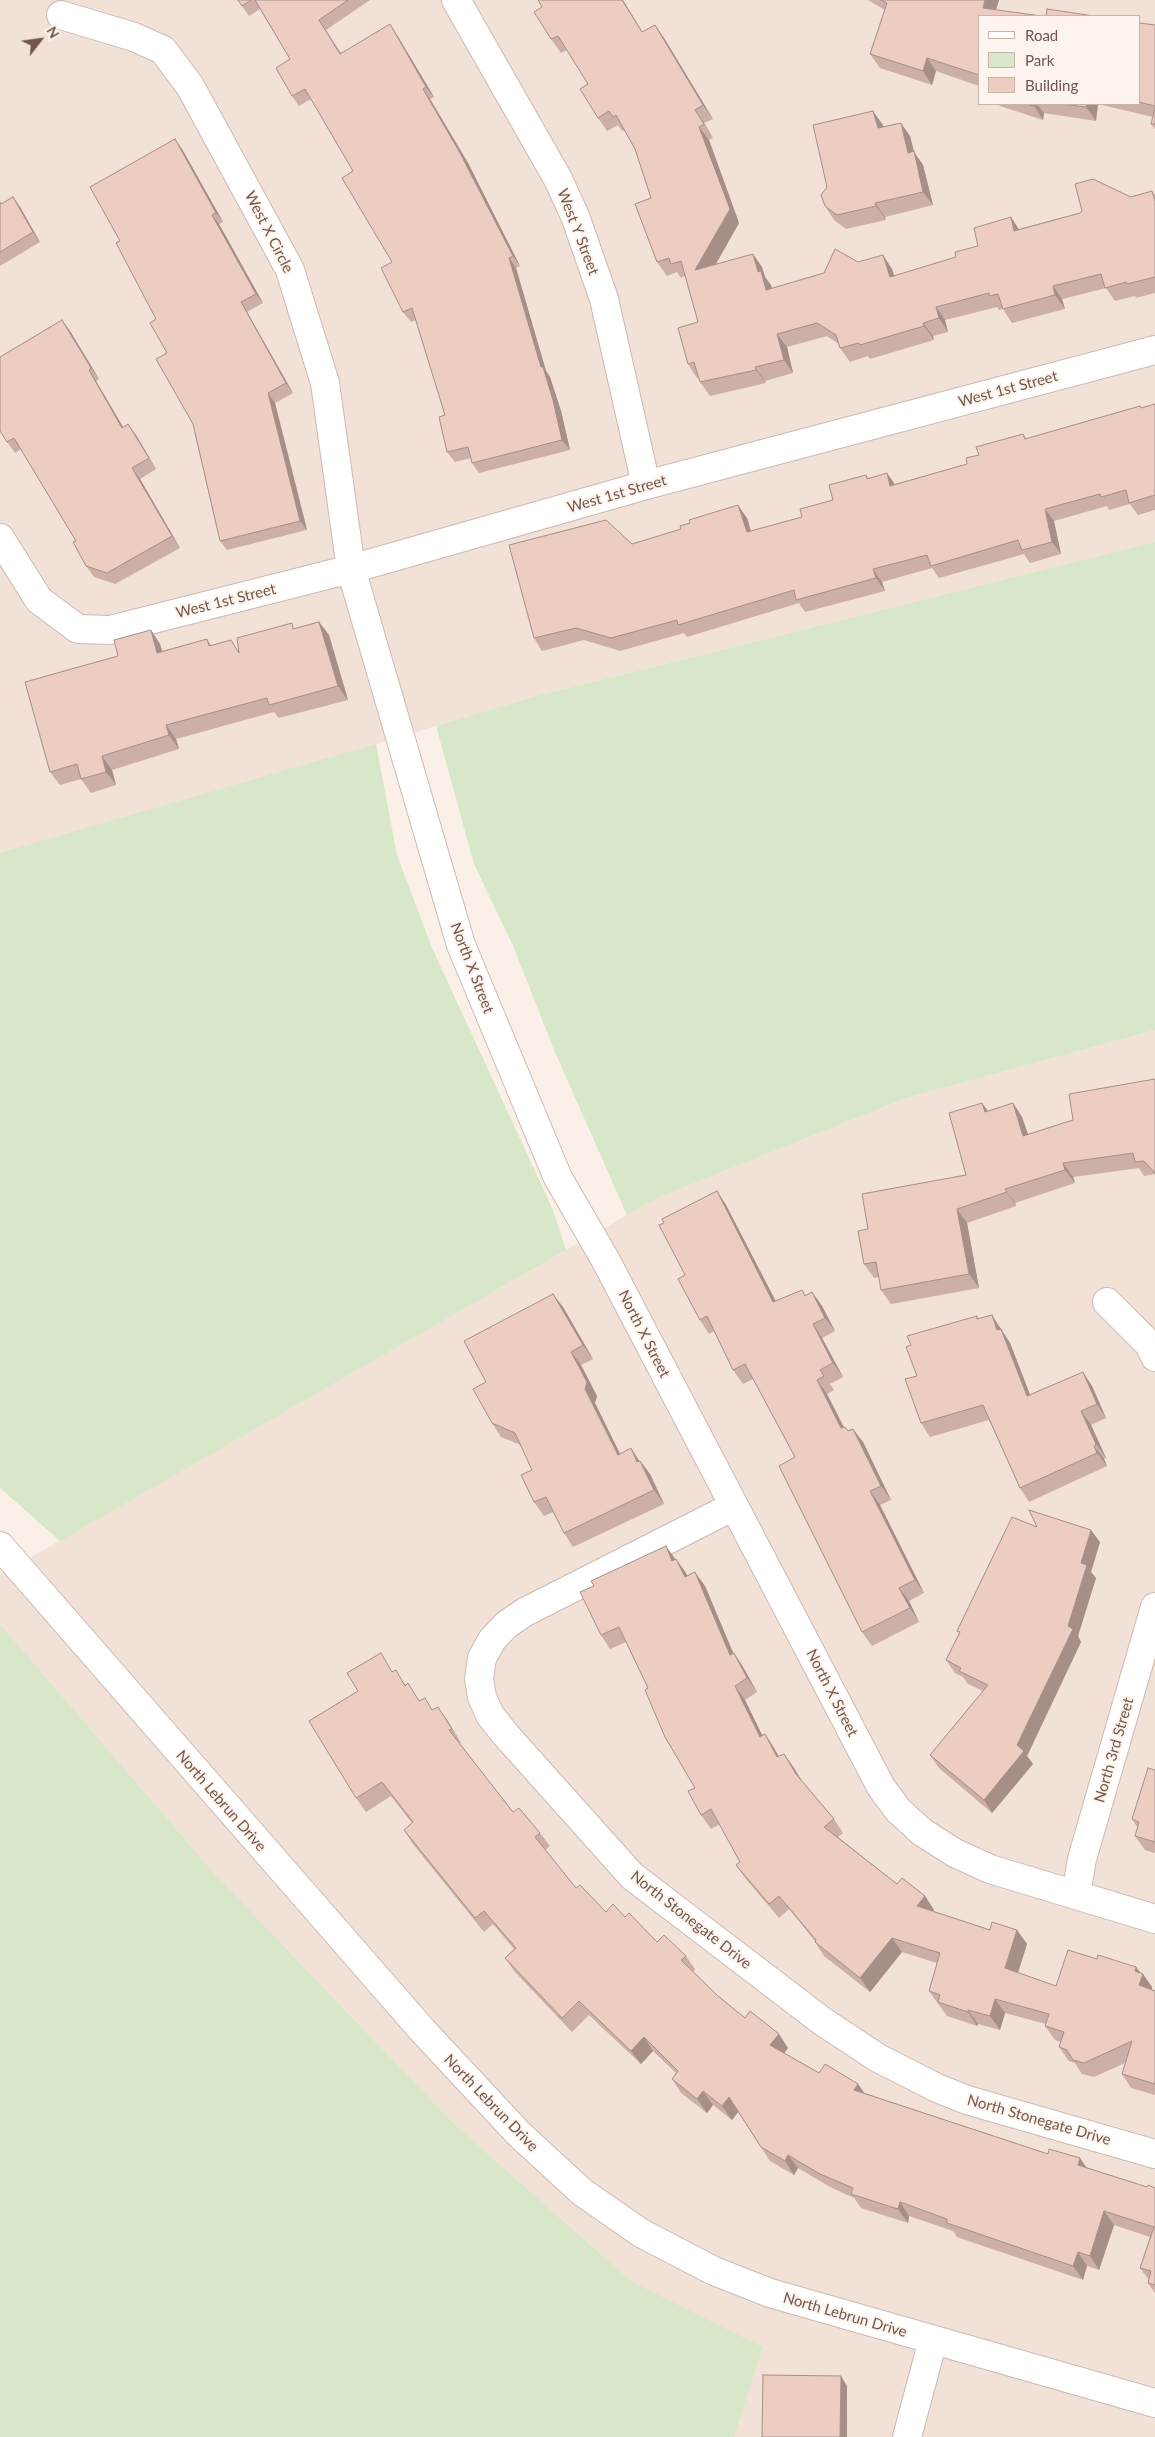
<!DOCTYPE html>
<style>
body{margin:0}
#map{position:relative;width:1155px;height:2437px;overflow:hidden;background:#faf0e7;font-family:Lato,sans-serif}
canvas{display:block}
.legend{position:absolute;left:978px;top:15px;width:162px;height:90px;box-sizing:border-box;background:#fdf5ed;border:1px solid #c5b5ad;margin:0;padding:6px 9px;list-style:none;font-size:15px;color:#72554e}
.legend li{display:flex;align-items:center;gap:10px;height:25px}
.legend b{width:25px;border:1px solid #c5b5ad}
.north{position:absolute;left:15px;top:15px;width:50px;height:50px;-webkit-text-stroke:4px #fdf5ed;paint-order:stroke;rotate:60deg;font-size:14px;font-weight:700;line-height:20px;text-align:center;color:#72554e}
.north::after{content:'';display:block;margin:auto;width:18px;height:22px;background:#72554e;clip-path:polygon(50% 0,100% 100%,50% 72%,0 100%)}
</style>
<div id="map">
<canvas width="1155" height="2437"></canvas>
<ul class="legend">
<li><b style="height:6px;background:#fff"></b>Road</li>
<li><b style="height:14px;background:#d8e7c7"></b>Park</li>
<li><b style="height:14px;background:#edccc1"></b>Building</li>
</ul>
<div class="north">N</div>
</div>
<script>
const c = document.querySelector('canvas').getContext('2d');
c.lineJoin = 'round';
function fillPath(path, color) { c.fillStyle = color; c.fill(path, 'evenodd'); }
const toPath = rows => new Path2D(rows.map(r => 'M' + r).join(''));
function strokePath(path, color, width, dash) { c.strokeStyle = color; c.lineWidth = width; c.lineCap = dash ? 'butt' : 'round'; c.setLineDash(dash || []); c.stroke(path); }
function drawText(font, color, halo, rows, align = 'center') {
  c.font = font + ' Lato,sans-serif'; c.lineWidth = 4; c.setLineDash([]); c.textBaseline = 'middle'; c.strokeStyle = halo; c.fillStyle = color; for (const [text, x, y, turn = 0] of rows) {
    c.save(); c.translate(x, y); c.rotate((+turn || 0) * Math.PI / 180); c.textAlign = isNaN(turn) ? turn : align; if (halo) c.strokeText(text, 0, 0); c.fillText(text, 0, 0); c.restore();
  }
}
fillPath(toPath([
 [0,0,1155,0,1155,542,536,696,0,857],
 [979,16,1139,16,1139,104,979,104],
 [1155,1030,1155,2437,734,2437,763,2347,631,2281,452,2122,214,1873,0,1624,0,1575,655,1199,906,1098]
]), '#f1e1d6');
fillPath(toPath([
 [1155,542,1155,1030,906,1098,655,1199,627,1215,554,1050,514,948,474,864,436,726,536,696],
 [376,744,397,855,432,948,553,1210,566,1250,60,1541,0,1488,0,853],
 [0,1624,214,1873,452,2122,631,2281,763,2347,734,2437,0,2437]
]), '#d8e7c7');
const minor = toPath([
 [456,0,558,179,575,216,604,299,646,485],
 [61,15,134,37,163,50,190,86,290,270,325,383,351,569,461,945,558,1178,605,1259,881,1787,898,1810,922,1832,955,1853,990,1869,1155,1919],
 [0,538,39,600,78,629,110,630,351,569,646,485,1155,350],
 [1107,1302,1149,1344,1155,1357],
 [734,1506,525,1612,506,1625,492,1640,482,1658,479,1679,482,1697,490,1715,505,1734,632,1876,822,2021,878,2058,937,2088,967,2100,1155,2154],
 [0,1546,423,2031,519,2134,582,2192,641,2233,714,2271,770,2293,1155,2403],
 [1076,1894,1082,1859,1155,1607],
 [907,2437,933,2340]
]);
strokePath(minor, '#cdb9b1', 30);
strokePath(minor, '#fff', 28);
fillPath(toPath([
 [238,0,370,0,326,30,341,53,397,35,434,97,430,99,468,163,520,266,516,268,546,371,550,377,561,411,570,450,479,473,472,463,471,458,455,462,447,452,445,415,416,320,411,322,403,312,392,262,353,171,311,99,299,106,292,96,290,59,260,9,249,16],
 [868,0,999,0,996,10,979,16,979,86,936,71,932,85,880,68,870,54,885,10],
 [542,7,642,32,655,25,664,38,713,119,704,123,713,138,709,140,739,223,716,264,762,267,765,277,771,285,772,289,858,262,892,269,894,276,956,257,978,246,1019,229,1080,213,1131,197,1152,191,1155,195,1155,293,1136,298,1135,296,1115,301,1106,288,1062,299,1065,309,1012,323,1003,309,999,310,997,307,945,320,948,332,933,336,934,340,870,359,868,356,850,362,840,348,839,344,827,336,787,347,793,373,765,381,766,383,710,396,700,382,699,377,697,378,688,364,698,322,685,276,681,278,677,272,667,276,657,262,651,198,635,149,624,130,622,131,618,125,607,131,598,118,588,84,567,50,561,53,551,39],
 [1139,23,1155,25,1155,129,1151,124,1153,117,1098,104,1096,121,1044,113,1043,120,1000,106,998,104,1139,104],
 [883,125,884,127,910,136,914,152,923,165,933,205,885,217,886,220,846,229,834,220,825,206],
 [182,149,223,222,219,224,263,303,247,312,293,393,275,403,307,530,227,550,220,541,193,424,167,353,156,319],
 [13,197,20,207,40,242,0,266,0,201,2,204],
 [62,320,70,331,99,379,96,381,123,427,136,435,156,469,140,479,180,548,115,584,94,577,86,566,76,541,21,449,15,453,7,442],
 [1155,404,1155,510,1138,515,1130,504,1109,510,1107,506,1054,521,1061,554,1030,563,1024,554,939,578,932,568,882,582,885,591,805,612,799,603,687,637,684,633,620,651,584,640,542,651,534,638,632,544,747,518,751,531,802,517,833,500,866,475,868,478,887,473,895,484,967,464,979,455,1023,434,1027,439,1140,406,1142,408],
 [319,622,329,635,348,700,279,718,274,712,176,739,179,749,112,770,116,785,91,793,81,779,60,785,50,772,160,644,162,651,207,639,211,645,239,650,296,628],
 [1155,1079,1155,1176,1154,1174,1144,1176,1139,1168,1073,1177,1075,1183,1015,1203,1016,1206,967,1223,979,1288,891,1304,881,1290,879,1277,874,1278,864,1264,868,1229,966,1175,982,1103,988,1111,1013,1103,1022,1117,1028,1134,1073,1120],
 [717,1191,726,1205,775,1301,802,1290,806,1296,812,1292,822,1306,835,1331,822,1338,843,1377,830,1384,834,1390,827,1394,844,1427,848,1431,853,1429,863,1442,891,1500,880,1505,924,1593,909,1601,919,1622,872,1646,862,1632,795,1457,753,1379,743,1384,733,1370,714,1331,709,1334,700,1320,685,1275,664,1223],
 [563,1307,593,1359,581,1365,597,1396,595,1403,620,1454,640,1461,650,1474,664,1504,573,1547,564,1533,553,1512,544,1516,534,1502,532,1470,521,1445,501,1437,492,1423],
 [977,1316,979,1319,1002,1329,1003,1332,1010,1343,1030,1395,1092,1386,1106,1418,1091,1425,1106,1458,1104,1459,1107,1466,1029,1502,1020,1488,989,1420,930,1437,921,1423,917,1376],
 [1037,1527,1100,1542,1091,1572,1096,1578,1078,1636,1081,1642,1027,1756,1033,1764,992,1813,939,1768,930,1755,983,1691,968,1684,963,1677,955,1673,946,1660,959,1633,957,1631],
 [666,1546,675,1560,676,1559,687,1575,705,1586,733,1653,734,1653,743,1667,757,1692,745,1700,762,1736,765,1734,774,1748,779,1757,784,1754,794,1768,802,1781,834,1819,843,1833,838,1837,897,1884,925,1896,934,1910,933,1912,990,1930,1017,1930,1027,1944,1018,1973,1056,1986,1097,1959,1136,1967,1152,1987,1152,1990,1155,1991,1155,2095,1131,2088,1122,2074,1125,2063,1094,2077,1082,2074,1075,2063,1069,2061,1059,2047,1061,2042,1055,2040,1045,2026,1046,2024,1005,2013,1000,2030,978,2024,977,2026,947,2016,929,1991,937,1963,902,1952,870,1992,824,1956,815,1942,815,1941,789,1909,779,1918,746,1879,736,1865,740,1862,720,1824,711,1829,701,1815,695,1788,626,1642,610,1649,601,1635,594,1586],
 [393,1671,420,1701,447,1720,461,1743,459,1744,513,1812,540,1833,550,1846,545,1850,576,1888,606,1912,625,1917,657,1942,686,1956,695,1969,693,1972,718,1996,745,2018,788,2048,784,2053,819,2073,858,2084,864,2093,1048,2154,1080,2158,1087,2168,1147,2187,1155,2188,1155,2293,1148,2283,1149,2280,1140,2268,1150,2237,1114,2225,1099,2270,1087,2266,1083,2280,957,2237,953,2231,909,2216,908,2223,861,2208,854,2198,830,2187,798,2168,794,2175,770,2161,738,2112,732,2120,713,2105,707,2113,681,2093,672,2079,676,2073,653,2051,641,2064,589,2015,572,2032,515,1972,505,1958,514,1949,493,1924,484,1932,413,1844,404,1830,412,1823,391,1796,366,1812,356,1798,358,1691],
 [1155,1770,1155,1853,1145,1850,1135,1836,1138,1828,1132,1819]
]), '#ccafa6');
fillPath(toPath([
 [622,0,623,0,651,46,642,32],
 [985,0,999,0,994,16,983,8],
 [390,24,397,35,434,97,426,87],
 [655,25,664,38,713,119,703,105],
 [927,58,936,71,932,85,923,71],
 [423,89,430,99,468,163,520,266,513,256],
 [1034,104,1037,104,1044,113,1043,120,1034,106],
 [1087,104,1098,104,1096,121,1086,107],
 [695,110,704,123,713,138],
 [873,111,883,125,887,142,878,128],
 [901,123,910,136,914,152,923,165,933,205,923,192,908,153],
 [699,127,709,140,739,223,705,283,695,270],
 [175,139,182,149,223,222,216,213],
 [13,197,20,207,40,242,33,232],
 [875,203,885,217,886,220,876,206],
 [212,215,219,224,263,303,256,294],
 [1011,217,1020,231,1014,231],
 [753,254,762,267,765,277,771,285,776,304,766,290,758,272],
 [883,255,892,269,899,291,890,277],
 [509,258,516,268,546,371,550,377,561,411,570,450,562,440],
 [1053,286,1062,299,1065,309,1055,295],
 [241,302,247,312,293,393,286,383],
 [936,307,945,320,948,332,939,318],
 [62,320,70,331,99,379,91,368],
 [923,323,933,336,934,340,924,326],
 [777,334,787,347,793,373,784,360],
 [755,367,765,381,766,383,756,370],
 [89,370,96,381,130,439,122,428],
 [268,393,275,403,307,530,300,521],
 [128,424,136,435,156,469,149,458],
 [132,468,140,479,180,548,172,536],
 [887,473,895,485,890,486],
 [738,505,747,518,755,545,747,532],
 [1045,509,1054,521,1061,554,1052,542],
 [873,569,882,582,885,591,876,578],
 [319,622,329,635,348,700,338,686],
 [151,630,160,644,167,667,157,653],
 [166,725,176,739,179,749,169,735],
 [102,756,112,770,116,785,106,772],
 [982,1103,992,1117,985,1112],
 [1013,1103,1022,1117,1033,1149,1023,1136],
 [1063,1163,1073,1177,1075,1183,1065,1170],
 [1005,1189,1015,1203,1016,1206,1007,1192],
 [717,1191,726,1205,783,1315,773,1302],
 [957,1209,967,1223,979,1288,969,1274],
 [812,1292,822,1306,835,1331,825,1318],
 [553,1294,563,1307,593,1359,583,1345],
 [992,1315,1010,1343,1036,1410,1027,1396,997,1330],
 [813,1324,822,1338,843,1377,833,1363],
 [571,1352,581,1365,597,1396,595,1403,627,1468,618,1455,585,1389],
 [1083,1372,1092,1386,1106,1418,1097,1404],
 [817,1380,827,1394,851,1442,841,1428],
 [1081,1411,1091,1425,1106,1458,1096,1444],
 [853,1429,863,1442,891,1500,881,1486],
 [1094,1446,1104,1459,1107,1466,1097,1453],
 [631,1448,640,1462,637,1462],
 [640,1461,650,1474,664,1504,654,1490],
 [870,1491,880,1505,924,1593,915,1580],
 [1091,1530,1100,1542,1091,1572,1096,1578,1078,1636,1081,1642,1027,1756,1033,1764,992,1813,984,1800,1017,1745,1068,1626,1081,1563],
 [666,1546,676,1560,672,1561],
 [676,1559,686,1573,694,1590,685,1577],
 [695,1572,705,1586,740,1669,730,1655],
 [899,1588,909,1601,919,1622,910,1608],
 [734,1653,743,1667,757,1692,747,1678],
 [735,1686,745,1700,770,1751,760,1737],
 [438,1707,447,1720,461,1743,452,1729],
 [765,1734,774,1748,787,1771,777,1757],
 [784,1754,794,1768,806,1788,796,1774],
 [925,1896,934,1910,927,1920,917,1906],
 [1017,1930,1027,1944,1015,1982,1005,1968],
 [892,1938,902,1952,870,1992,860,1978],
 [1136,1967,1142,1975,1143,1974,1152,1987,1149,1999,1139,1985,1135,1971],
 [995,1999,1005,2013,1000,2030,990,2016],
 [968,2010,978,2024,977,2026,968,2012],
 [779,2034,788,2048,780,2059,770,2045],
 [644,2037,653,2051,641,2064,631,2051],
 [858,2084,868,2098,854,2090],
 [703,2091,713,2105,707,2113,697,2099],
 [729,2097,739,2111,732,2120,722,2106],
 [788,2155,798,2168,794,2175,785,2161],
 [1080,2158,1089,2172,1078,2165],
 [900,2202,909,2216,908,2223,898,2209],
 [1104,2211,1114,2225,1099,2270,1090,2256],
 [1078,2252,1087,2266,1083,2280,1073,2266],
 [841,2376,847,2386,847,2437,840,2437]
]), '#a68f87');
const building = toPath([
 [238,0,251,0,242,6,238,0],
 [255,0,348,0,319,20,340,54,390,24,426,87,423,89,460,153,513,256,509,258,541,367,543,367,553,400,562,440,472,463,468,447,447,452,439,417,445,415,412,308,403,312,381,268,392,262,342,178,353,171,305,89,292,96,276,68,290,59,255,0],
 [538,0,622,0,642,32,655,25,703,105,695,110,704,124,699,127,730,209,695,270,753,254,758,272,761,271,766,290,824,273,835,249,858,262,883,255,890,277,956,257,955,252,978,246,974,228,1011,217,1014,231,1080,213,1082,211,1075,184,1093,179,1131,197,1152,191,1155,201,1155,277,1127,284,1126,282,1105,288,1101,274,1053,286,1055,295,1003,309,998,294,989,296,989,293,936,307,939,318,923,323,924,326,860,345,859,343,840,348,836,335,817,323,777,334,784,360,755,367,756,370,700,382,694,362,688,364,678,328,698,322,681,261,671,264,669,258,657,262,635,204,651,198,635,149,616,115,613,117,609,111,598,118,580,89,588,84,558,36,551,39,534,12,542,7,538,0],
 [881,0,985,0,983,8,1041,16,979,16,979,75,927,58,923,71,870,54,887,3,881,0],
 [1047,9,1094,16,1046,16,1047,9],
 [1139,23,1155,25,1155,106,1139,102,1139,23],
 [1026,104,1034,104,1034,106,1026,104],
 [1063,104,1087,104,1086,107,1063,104],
 [1155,108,1155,124,1151,124,1155,108],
 [873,111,878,128,901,123,908,153,914,151,923,192,875,203,876,206,837,215,825,206,821,195,827,187,813,125,873,111],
 [175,139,216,213,212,215,256,294,241,302,286,383,268,393,300,521,220,541,193,424,156,359,167,353,150,323,156,319,116,243,120,241,90,187,175,139],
 [13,197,33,232,0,252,0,203,1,204,13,197],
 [62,320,91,368,89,370,122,428,128,424,149,458,132,468,172,536,107,573,86,566,73,542,76,541,14,438,7,442,0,431,0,357,62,320],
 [1155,404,1155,495,1129,503,1126,490,1101,497,1100,494,1045,509,1052,542,1022,550,1018,540,931,566,927,555,873,569,876,578,796,600,794,590,678,625,677,620,611,638,576,628,534,638,509,545,606,520,632,544,681,529,680,526,690,523,689,520,738,505,747,532,802,517,800,509,833,500,829,485,866,475,867,479,887,473,890,486,967,464,966,458,979,455,976,447,1023,434,1025,439,1140,406,1141,408,1155,404],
 [319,622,338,686,269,705,267,698,166,725,169,735,102,756,106,772,81,779,77,764,50,772,25,682,118,656,114,640,151,630,157,653,207,639,209,646,231,640,239,653,237,638,292,623,293,629,319,622],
 [1155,1079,1155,1173,1144,1161,1135,1162,1133,1153,1063,1163,1065,1170,1005,1189,1007,1192,957,1209,969,1274,881,1290,876,1262,864,1264,858,1231,868,1229,862,1194,966,1175,949,1113,982,1103,985,1112,1013,1103,1023,1136,1073,1120,1069,1094,1155,1079],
 [717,1191,773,1302,802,1290,805,1296,812,1292,825,1318,813,1324,833,1363,820,1370,824,1376,817,1380,841,1428,845,1427,848,1431,853,1429,881,1486,870,1491,915,1580,899,1588,910,1608,862,1632,779,1466,795,1457,745,1364,733,1370,707,1316,700,1320,678,1279,685,1275,659,1225,664,1223,662,1219,717,1191],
 [553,1294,583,1345,571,1352,587,1382,585,1389,618,1455,631,1448,637,1462,640,1461,654,1490,564,1533,546,1497,534,1502,521,1475,532,1470,515,1433,492,1423,473,1389,486,1382,464,1341,553,1294],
 [992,1315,997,1330,1001,1329,1027,1396,1083,1372,1097,1404,1081,1411,1096,1444,1094,1446,1097,1453,1020,1488,983,1405,921,1423,905,1379,917,1376,906,1347,911,1345,907,1336,977,1316,977,1319,992,1315],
 [1029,1510,1091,1530,1081,1563,1087,1565,1068,1626,1073,1629,1017,1745,1024,1751,984,1800,930,1755,988,1685,959,1671,961,1668,946,1660,960,1632,957,1631,1012,1517,1037,1527,1029,1510],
 [666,1546,672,1561,676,1559,685,1577,695,1572,730,1655,734,1653,747,1678,735,1686,760,1737,765,1734,777,1757,784,1754,796,1774,834,1819,824,1827,897,1884,902,1878,925,1896,917,1906,990,1930,992,1922,1017,1930,1005,1968,1056,1986,1068,1950,1097,1959,1098,1955,1136,1967,1135,1971,1143,1974,1139,1985,1155,1991,1155,2084,1122,2074,1132,2041,1084,2063,1073,2060,1067,2050,1059,2047,1064,2032,1045,2026,1049,2014,995,1999,990,2016,968,2010,968,2012,938,2002,940,1995,929,1991,940,1953,892,1938,860,1978,815,1942,816,1940,779,1896,769,1904,736,1865,740,1862,711,1809,701,1815,688,1791,695,1788,665,1737,645,1690,648,1688,619,1627,601,1635,580,1592,594,1586,591,1581,666,1546],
 [381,1653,392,1672,396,1670,405,1686,408,1683,419,1701,425,1698,432,1710,438,1707,452,1729,449,1730,513,1812,519,1808,540,1833,535,1837,576,1888,580,1885,606,1912,613,1904,625,1917,629,1913,657,1942,664,1935,686,1956,681,1960,718,1996,745,2018,750,2011,779,2034,770,2045,819,2073,825,2064,858,2084,854,2090,1048,2154,1049,2149,1080,2158,1078,2165,1147,2187,1148,2185,1155,2188,1155,2285,1148,2283,1151,2271,1140,2268,1154,2227,1104,2211,1090,2256,1078,2252,1073,2266,947,2223,947,2219,900,2202,898,2209,851,2194,853,2188,820,2174,788,2155,785,2161,761,2147,729,2097,722,2106,703,2091,697,2099,672,2079,678,2071,644,2037,631,2051,579,2001,562,2018,505,1958,516,1948,484,1911,475,1918,404,1830,413,1822,382,1782,356,1798,309,1721,358,1691,347,1673,381,1653],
 [1148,1768,1155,1770,1155,1842,1135,1836,1139,1822,1132,1819,1148,1768],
 [763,2375,841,2376,840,2437,762,2437,763,2375]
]);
fillPath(building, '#edccc1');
strokePath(building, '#a68f87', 1);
drawText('15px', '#72554e', '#fdf5ed', [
 ["West X Circle",269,232,63],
 ["West Y Street",578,232,69],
 ["West 1st Street",1008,389,-15],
 ["West 1st Street",617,494,-16],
 ["West 1st Street",226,601,-14],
 ["North X Street",472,968,69],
 ["North X Street",644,1334,63],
 ["North X Street",832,1693,63],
 ["North 3rd Street",1114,1750,-74],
 ["North Lebrun Drive",221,1801,49],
 ["North Stonegate Drive",691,1920,38],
 ["North Lebrun Drive",491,2103,46],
 ["North Stonegate Drive",1039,2120,16],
 ["North Lebrun Drive",845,2315,16]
]);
</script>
